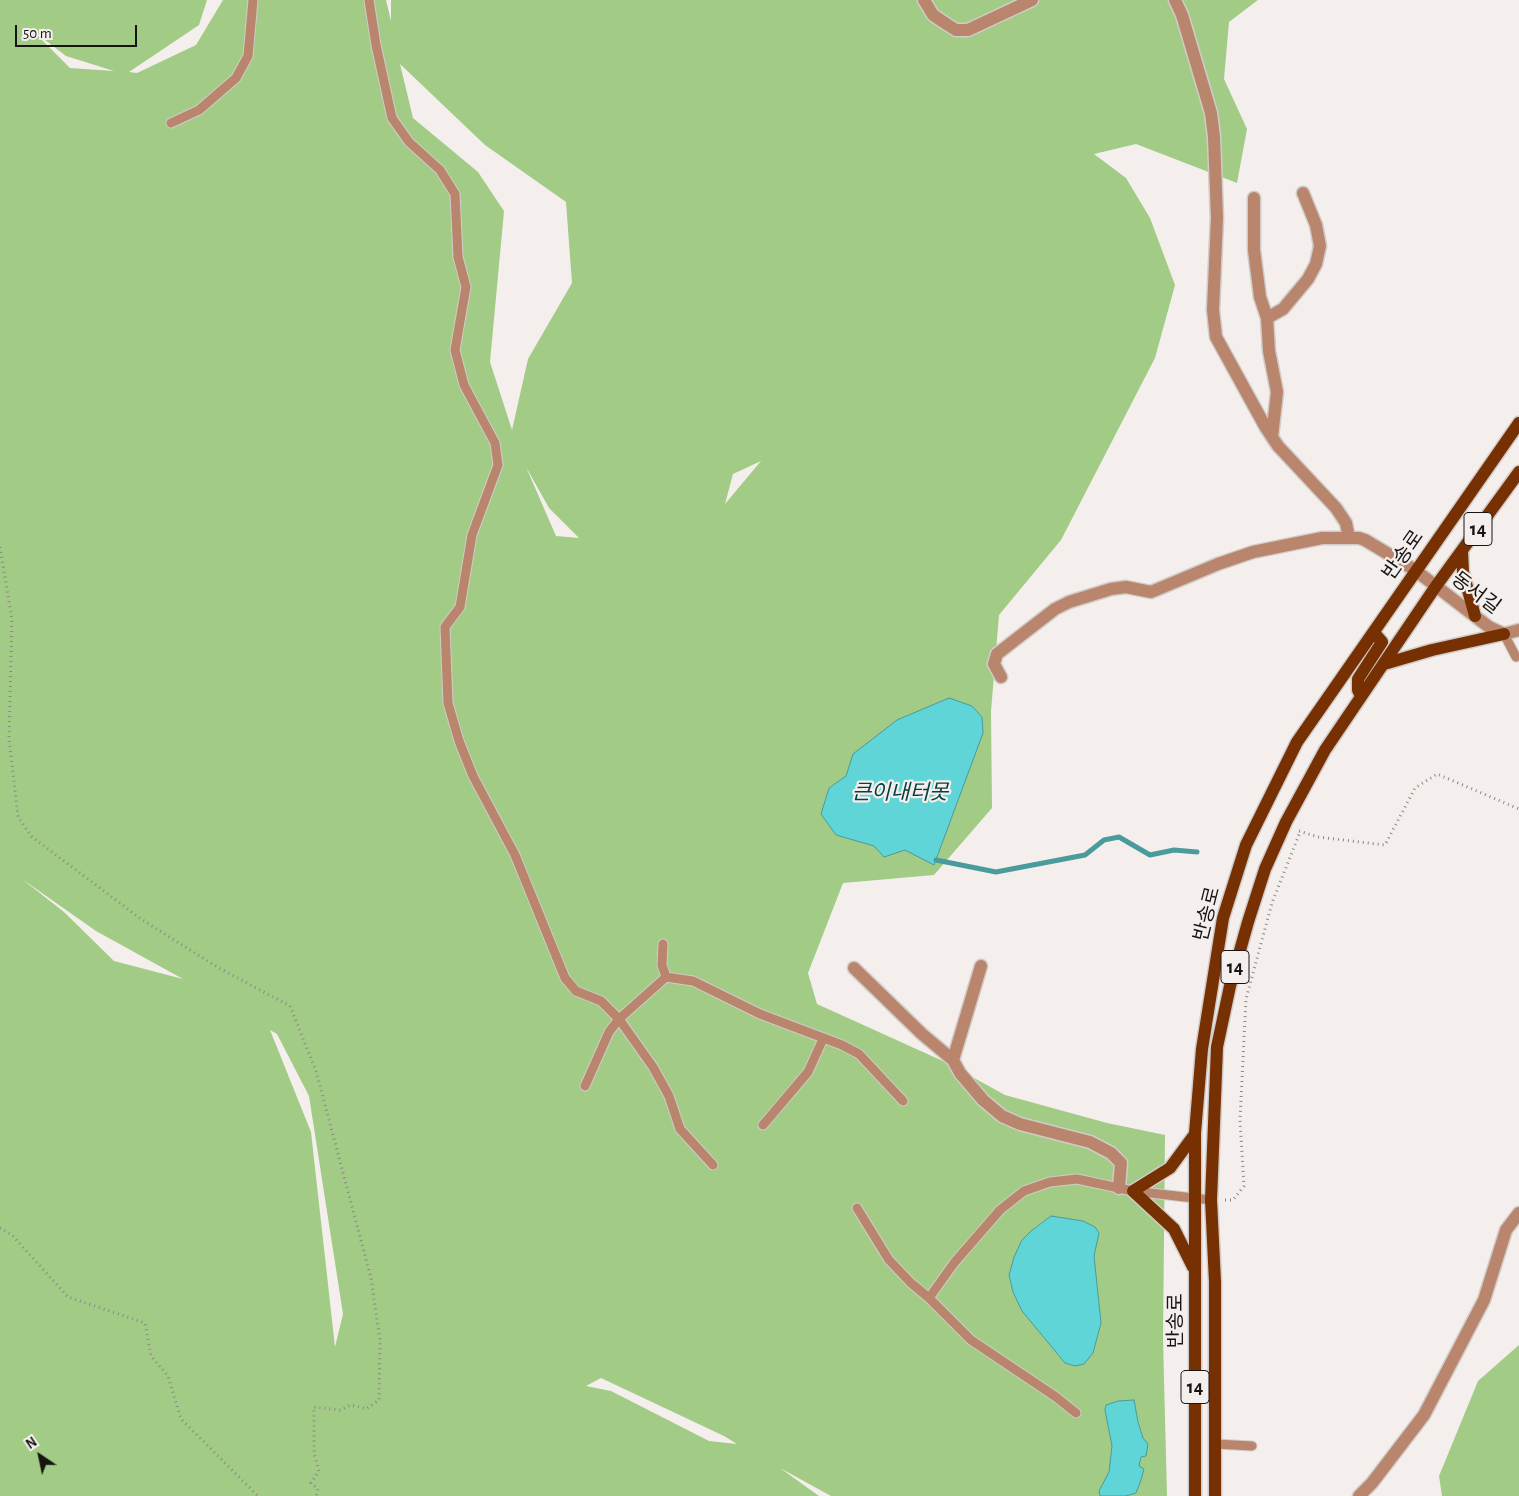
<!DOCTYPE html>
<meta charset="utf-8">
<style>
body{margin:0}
#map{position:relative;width:1519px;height:1496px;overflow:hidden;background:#f4efec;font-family:"Alegreya Sans",sans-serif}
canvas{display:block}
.north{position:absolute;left:15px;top:1431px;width:50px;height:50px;-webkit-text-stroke:4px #f4efec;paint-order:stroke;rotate:326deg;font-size:14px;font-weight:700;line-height:20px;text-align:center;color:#161514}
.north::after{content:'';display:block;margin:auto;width:18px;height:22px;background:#161514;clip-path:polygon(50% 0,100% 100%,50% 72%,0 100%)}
.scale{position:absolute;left:15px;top:25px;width:122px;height:22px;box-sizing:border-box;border:2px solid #161514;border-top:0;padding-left:6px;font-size:15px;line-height:18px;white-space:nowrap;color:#161514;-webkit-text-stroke:4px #f4efec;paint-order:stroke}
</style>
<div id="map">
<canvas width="1519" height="1496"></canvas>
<div class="north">N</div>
<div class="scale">50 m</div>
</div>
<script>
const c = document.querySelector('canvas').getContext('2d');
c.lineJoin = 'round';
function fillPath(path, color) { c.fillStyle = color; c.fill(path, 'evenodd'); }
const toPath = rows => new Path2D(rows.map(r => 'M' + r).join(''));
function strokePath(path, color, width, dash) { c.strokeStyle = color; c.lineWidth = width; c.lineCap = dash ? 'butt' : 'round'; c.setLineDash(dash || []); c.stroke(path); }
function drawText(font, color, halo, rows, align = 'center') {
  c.font = font + ' "Alegreya Sans","Noto Sans KR",sans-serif'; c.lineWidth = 4.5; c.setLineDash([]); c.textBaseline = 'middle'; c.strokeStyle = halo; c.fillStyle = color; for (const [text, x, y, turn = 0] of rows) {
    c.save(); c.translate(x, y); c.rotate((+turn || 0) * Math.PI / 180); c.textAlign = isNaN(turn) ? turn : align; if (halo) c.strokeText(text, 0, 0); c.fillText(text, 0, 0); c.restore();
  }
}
fillPath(toPath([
 [0,0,207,0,199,25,129,72,137,73,196,45,223,0,386,0,391,21,391,0,1258,0,1229,22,1224,79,1247,129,1237,183,1136,144,1094,154,1126,178,1150,218,1175,285,1155,358,1061,540,999,615,991,711,992,808,934,875,843,883,808,973,817,1004,945,1062,1005,1095,1107,1123,1165,1135,1163,1340,1167,1496,831,1496,780,1468,819,1496,0,1496],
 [32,30,66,56,114,71,70,68],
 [400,64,485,145,566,202,572,283,528,359,512,430,490,362,504,211,478,172,413,118],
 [761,461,725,504,733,474],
 [526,467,549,508,579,538,556,536],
 [22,879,96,931,183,979,114,961,64,912],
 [270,1030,277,1034,309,1096,343,1314,335,1347,311,1132],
 [601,1378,724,1436,737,1444,709,1441,611,1391,586,1386],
 [1519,1345,1519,1496,1442,1496,1439,1476,1478,1381]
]), '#a2cb86');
const water = toPath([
 [949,698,972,706,982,717,983,733,934,865,905,850,884,857,874,846,836,835,821,814,829,788,846,776,853,754,897,720,949,698],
 [1051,1216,1083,1221,1095,1227,1099,1233,1094,1256,1101,1323,1093,1353,1084,1364,1075,1366,1065,1363,1022,1311,1013,1292,1009,1275,1014,1257,1022,1240,1031,1231,1051,1216],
 [1134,1400,1138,1422,1143,1438,1148,1444,1146,1456,1141,1457,1139,1466,1144,1469,1141,1480,1136,1493,1126,1496,1100,1496,1099,1491,1109,1472,1112,1446,1105,1410,1106,1405,1118,1401,1134,1400]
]);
fillPath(water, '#60d5d7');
strokePath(water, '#4a9b9c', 1);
strokePath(toPath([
 [936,860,996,872,1085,855,1104,840,1119,837,1150,855,1174,850,1197,852]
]), '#4a9b9c', 5);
const service = toPath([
 [369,0,376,45,392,118,409,142,440,170,455,194,458,257,466,287,455,350,464,385,495,443,498,465,472,535,460,607,445,627,448,703,459,741,473,776,515,855,565,978,576,991,601,1001,619,1019,653,1067,669,1096,680,1129,713,1165],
 [171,123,199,110,236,78,248,56,253,0],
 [1504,634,1516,657],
 [663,944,662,965,666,977],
 [585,1086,609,1032,619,1019,666,977,693,981,760,1014,842,1045,859,1054,903,1101],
 [763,1125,808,1072,823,1039],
 [857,1208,889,1260,911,1283,929,1298,954,1263,1000,1210,1024,1191,1050,1182,1077,1179,1133,1191,1211,1200],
 [929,1298,971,1340,1056,1397,1076,1413],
 [1216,1444,1252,1446]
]);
const minor = toPath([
 [924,0,933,15,948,25,956,30,968,30,1032,0],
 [1175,0,1182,15,1211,113,1214,137,1217,218,1213,310,1216,337,1266,428,1278,446,1336,508,1346,523,1349,538],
 [1254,198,1254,250,1260,297,1267,318,1269,351,1277,392,1272,437],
 [1267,318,1283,309,1308,279,1316,264,1320,246,1316,225,1303,193],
 [1001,677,994,664,997,654,1055,609,1069,602,1111,589,1126,587,1151,592,1218,564,1253,552,1322,538,1359,538,1365,540,1415,570],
 [854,968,922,1034,953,1060,960,1073,983,1100,1002,1116,1020,1124,1090,1142,1111,1153,1121,1163,1119,1188],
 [953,1060,981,966],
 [1359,1496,1372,1483,1424,1415,1484,1300,1506,1230,1519,1213]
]);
const tertiary = toPath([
 [1415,570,1489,627,1504,634,1519,630]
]);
const primary = toPath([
 [1462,551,1463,572,1475,616],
 [1384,664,1432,650,1504,634],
 [1361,696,1358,690,1358,679,1382,642,1376,635,1370,637],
 [1193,1267,1174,1229,1133,1191,1170,1168,1195,1134],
 [1195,1496,1195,1133,1202,1049,1223,918,1246,845,1297,742,1519,423],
 [1215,1496,1215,1282,1211,1200,1217,1047,1230,986,1248,922,1265,869,1286,822,1325,750,1436,586,1519,472]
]);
strokePath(service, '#d0ccc9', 11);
strokePath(minor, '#d0ccc9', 15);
strokePath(tertiary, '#d0ccc9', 15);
strokePath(primary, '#d0ccc9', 15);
strokePath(toPath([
 [0,547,12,620,9,738,18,817,32,837,141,919,217,967,290,1006,316,1071,371,1278,380,1340,379,1400,366,1409,351,1405,340,1410,314,1407,314,1453,319,1471,311,1483,318,1489,316,1496],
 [1299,831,1318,837,1385,845,1415,788,1437,774,1519,809],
 [1225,1200,1233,1200,1244,1186,1240,1120,1246,999,1272,903,1300,832],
 [0,1228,12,1235,68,1297,145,1323,151,1356,168,1376,181,1419,258,1496]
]), '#8b8885', 3, [1, 4]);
strokePath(service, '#ba856d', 9);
strokePath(minor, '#ba856d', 12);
strokePath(tertiary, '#ba856d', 12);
strokePath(primary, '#773002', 12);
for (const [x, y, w] of [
 [1478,529,28],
 [1235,967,28],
 [1195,1387,28]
]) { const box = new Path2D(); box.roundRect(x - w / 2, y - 16.5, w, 33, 4); c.fillStyle = '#f4efec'; c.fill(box); strokePath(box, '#161514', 1); }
drawText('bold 19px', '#161514', null, [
 ["14",1478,529],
 ["14",1235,967],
 ["14",1195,1387]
]);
drawText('20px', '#161514', '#f4efec', [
 ["반송로",1403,555,-55],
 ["동서길",1476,593,37],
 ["반송로",1207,914,-76],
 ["반송로",1176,1321,-90]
]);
drawText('italic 21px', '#074041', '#f4efec', [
 ["큰이내터못",900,793]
]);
</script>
